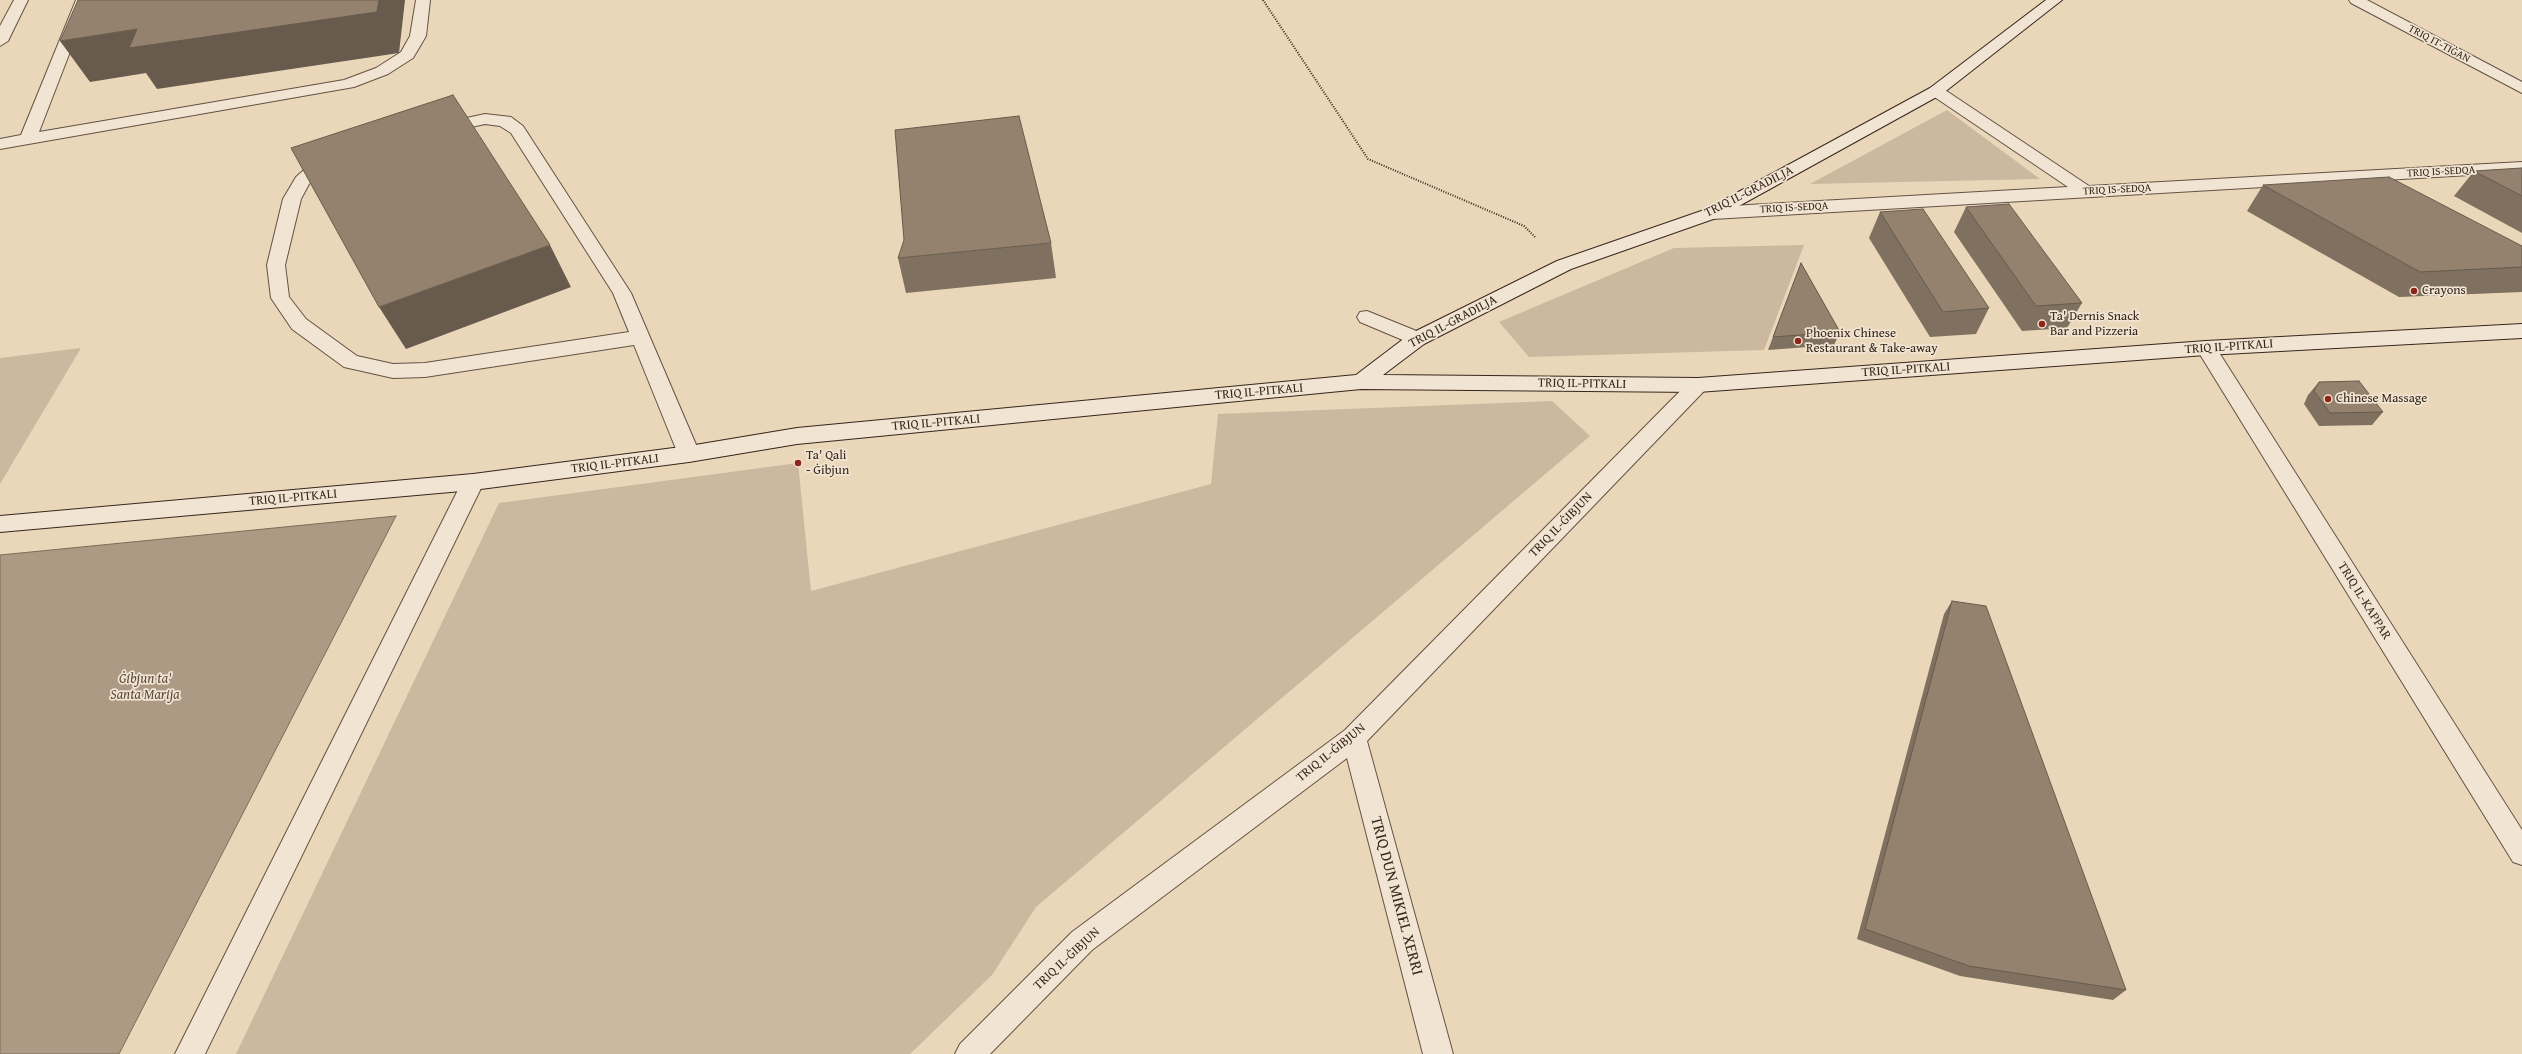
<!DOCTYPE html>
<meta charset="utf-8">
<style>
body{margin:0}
canvas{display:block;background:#ead6b9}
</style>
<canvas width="2522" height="1054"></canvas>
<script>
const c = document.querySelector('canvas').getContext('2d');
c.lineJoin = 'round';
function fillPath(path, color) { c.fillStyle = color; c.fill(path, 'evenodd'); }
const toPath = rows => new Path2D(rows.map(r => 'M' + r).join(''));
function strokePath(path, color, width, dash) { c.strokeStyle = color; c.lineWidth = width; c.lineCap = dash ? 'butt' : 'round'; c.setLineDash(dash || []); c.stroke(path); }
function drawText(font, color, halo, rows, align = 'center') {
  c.font = font + ' "Gentium Book Plus",serif'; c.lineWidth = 3.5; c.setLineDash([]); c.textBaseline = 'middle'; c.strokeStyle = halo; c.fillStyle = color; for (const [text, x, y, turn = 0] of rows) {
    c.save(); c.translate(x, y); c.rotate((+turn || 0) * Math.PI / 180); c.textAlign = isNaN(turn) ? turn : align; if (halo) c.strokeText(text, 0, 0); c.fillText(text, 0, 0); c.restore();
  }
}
fillPath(toPath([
 [1947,110,2040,179,1810,184],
 [1804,245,1764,350,1529,357,1499,322,1674,248],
 [81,348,0,484,0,358],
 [1552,401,1590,436,1036,907,992,975,910,1054,236,1054,499,503,798,463,811,591,1211,484,1218,414]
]), '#ccb89e');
const water = toPath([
 [396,516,119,1054,0,1054,0,555,396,516]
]);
fillPath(water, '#ad9a84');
strokePath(water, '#7e6c5a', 1);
const lane = toPath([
 [14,0,28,0,8,41,0,46,0,26,14,0],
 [76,0,90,0,39,132,344,80,376,68,401,52,410,36,416,0,430,0,426,36,413,58,388,74,354,87,0,149,0,139,21,135,76,0],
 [485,114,511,117,523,126,631,293,700,454,696,459,689,462,682,459,678,454,634,345,425,377,393,378,344,367,292,329,271,298,267,265,283,199,296,177,313,162,332,155,338,156,341,160,338,164,325,170,309,184,301,199,285,265,289,297,306,319,357,356,393,364,425,363,629,332,613,293,511,133,500,126,485,124,440,134,434,133,432,129,434,125,485,114],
 [1367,311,1424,334,1427,339,1424,344,1417,346,1360,322,1357,317,1360,312,1367,311],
 [473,474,481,476,484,482,205,1054,175,1054,462,482,465,476,473,474]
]);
const street = toPath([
 [2349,0,2367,0,2522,82,2522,93,2351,3,2349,0],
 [1936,86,1942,88,2089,186,2522,162,2522,172,1713,219,1707,217,1704,213,1707,209,1713,207,2068,187,1930,94,1928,91,1930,88,1936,86],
 [2206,341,2213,343,2522,830,2522,865,2513,862,2196,348,2199,343,2206,341],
 [1698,378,1705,380,1708,385,1705,390,1367,741,1453,1054,1423,1054,1347,758,1092,950,990,1054,955,1054,960,1044,1072,932,1345,730,1691,380,1698,378]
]);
const secondary = toPath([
 [2046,0,2062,0,1942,94,1719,217,1571,269,1424,344,1383,375,1698,378,2206,341,2522,324,2522,338,2206,355,1698,392,1361,389,797,444,689,462,473,490,0,532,0,516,473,474,689,446,797,428,1356,375,1410,334,1557,261,1707,209,1930,88,2046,0]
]);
strokePath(lane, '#645243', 2);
strokePath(street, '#645243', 2);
strokePath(secondary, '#37261c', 2);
strokePath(toPath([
 [1263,0,1368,159,1524,226,1535,237]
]), '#37261c', 2, [1, 1.5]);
fillPath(lane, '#f1e4d2');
fillPath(street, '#f1e4d2');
fillPath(secondary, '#f1e4d2');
fillPath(toPath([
 [2522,168,2522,233,2454,196,2474,171],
 [2263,185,2522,246,2522,292,2399,297,2247,211],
 [1966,207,2082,303,2067,328,2022,331,1954,232],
 [1880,212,1989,308,1976,334,1930,337,1869,238],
 [1051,243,1056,278,906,293,898,258],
 [1801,263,1840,332,1834,345,1768,350],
 [2319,382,2383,412,2372,425,2319,426,2304,404,2308,395],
 [1952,601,2126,990,2113,1000,1960,976,1857,939,1944,614]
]), '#7f705f');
fillPath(toPath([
 [379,0,405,0,399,53,157,89,146,73,90,82,60,41,137,29],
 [550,245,571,287,406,349,379,307]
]), '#685b4d');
const building = toPath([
 [78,0,379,0,377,12,129,48,137,29,60,41,78,0],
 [453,95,550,245,379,307,291,148,453,95],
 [1019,116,1051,243,898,258,904,240,895,130,1019,116],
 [2522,168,2522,196,2474,171,2522,168],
 [2389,177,2522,246,2522,267,2420,272,2263,185,2389,177],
 [2009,204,2082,303,2036,306,1966,207,2009,204],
 [1923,209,1989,308,1943,312,1880,212,1923,209],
 [1801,263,1840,332,1773,337,1801,263],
 [2359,381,2383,412,2330,413,2314,391,2319,382,2359,381],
 [1952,601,1986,606,2126,990,1969,966,1865,929,1952,601]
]);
fillPath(building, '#94826e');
strokePath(building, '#685b4d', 1);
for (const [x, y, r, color] of [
 [2414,291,4,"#8f2418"],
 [2042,324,4,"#8f2418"],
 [1798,341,4,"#8f2418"],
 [2328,399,4,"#8f2418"],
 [798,463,4,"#8f2418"]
]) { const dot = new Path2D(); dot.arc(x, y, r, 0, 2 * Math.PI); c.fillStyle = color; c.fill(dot); strokePath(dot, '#f1e4d2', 1.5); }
drawText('11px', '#37261c', '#f1e4d2', [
 ["TRIQ IT-TIĠAN",2439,44,28],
 ["TRIQ IS-SEDQA",2441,172,-3],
 ["TRIQ IS-SEDQA",2117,190,-3],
 ["TRIQ IS-SEDQA",1794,208,-3]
]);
drawText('13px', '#37261c', '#f1e4d2', [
 ["TRIQ IL-GRADILJA",1749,192,-27],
 ["TRIQ IL-GRADILJA",1453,322,-28],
 ["TRIQ IL-PITKALI",2229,347,-4],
 ["TRIQ IL-PITKALI",1906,370,-4],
 ["TRIQ IL-PITKALI",1582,384,1],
 ["TRIQ IL-PITKALI",1259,392,-5],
 ["TRIQ IL-PITKALI",936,423,-5],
 ["TRIQ IL-PITKALI",615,464,-7],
 ["TRIQ IL-PITKALI",293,498,-5],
 ["TRIQ IL-ĠIBJUN",1561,525,-46],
 ["TRIQ IL-KAPPAR",2364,601,58],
 ["TRIQ IL-ĠIBJUN",1331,753,-39],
 ["TRIQ IL-ĠIBJUN",1067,959,-43]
]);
drawText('13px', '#37261c', '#f1e4d2', [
 ["Crayons",2422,291],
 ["Ta' Dernis Snack",2050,317],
 ["Bar and Pizzeria",2050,332],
 ["Phoenix Chinese",1806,334],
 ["Restaurant & Take-away",1806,349],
 ["Chinese Massage",2336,399],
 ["Ta' Qali",806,456],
 ["- Ġibjun",806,471]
], 'left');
drawText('italic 14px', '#5a493b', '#f1e4d2', [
 ["Ġibjun ta'",145,679],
 ["Santa Marija",145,695]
]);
drawText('16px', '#37261c', '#f1e4d2', [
 ["TRIQ DUN MIKIEL XERRI",1396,896,75]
]);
</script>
